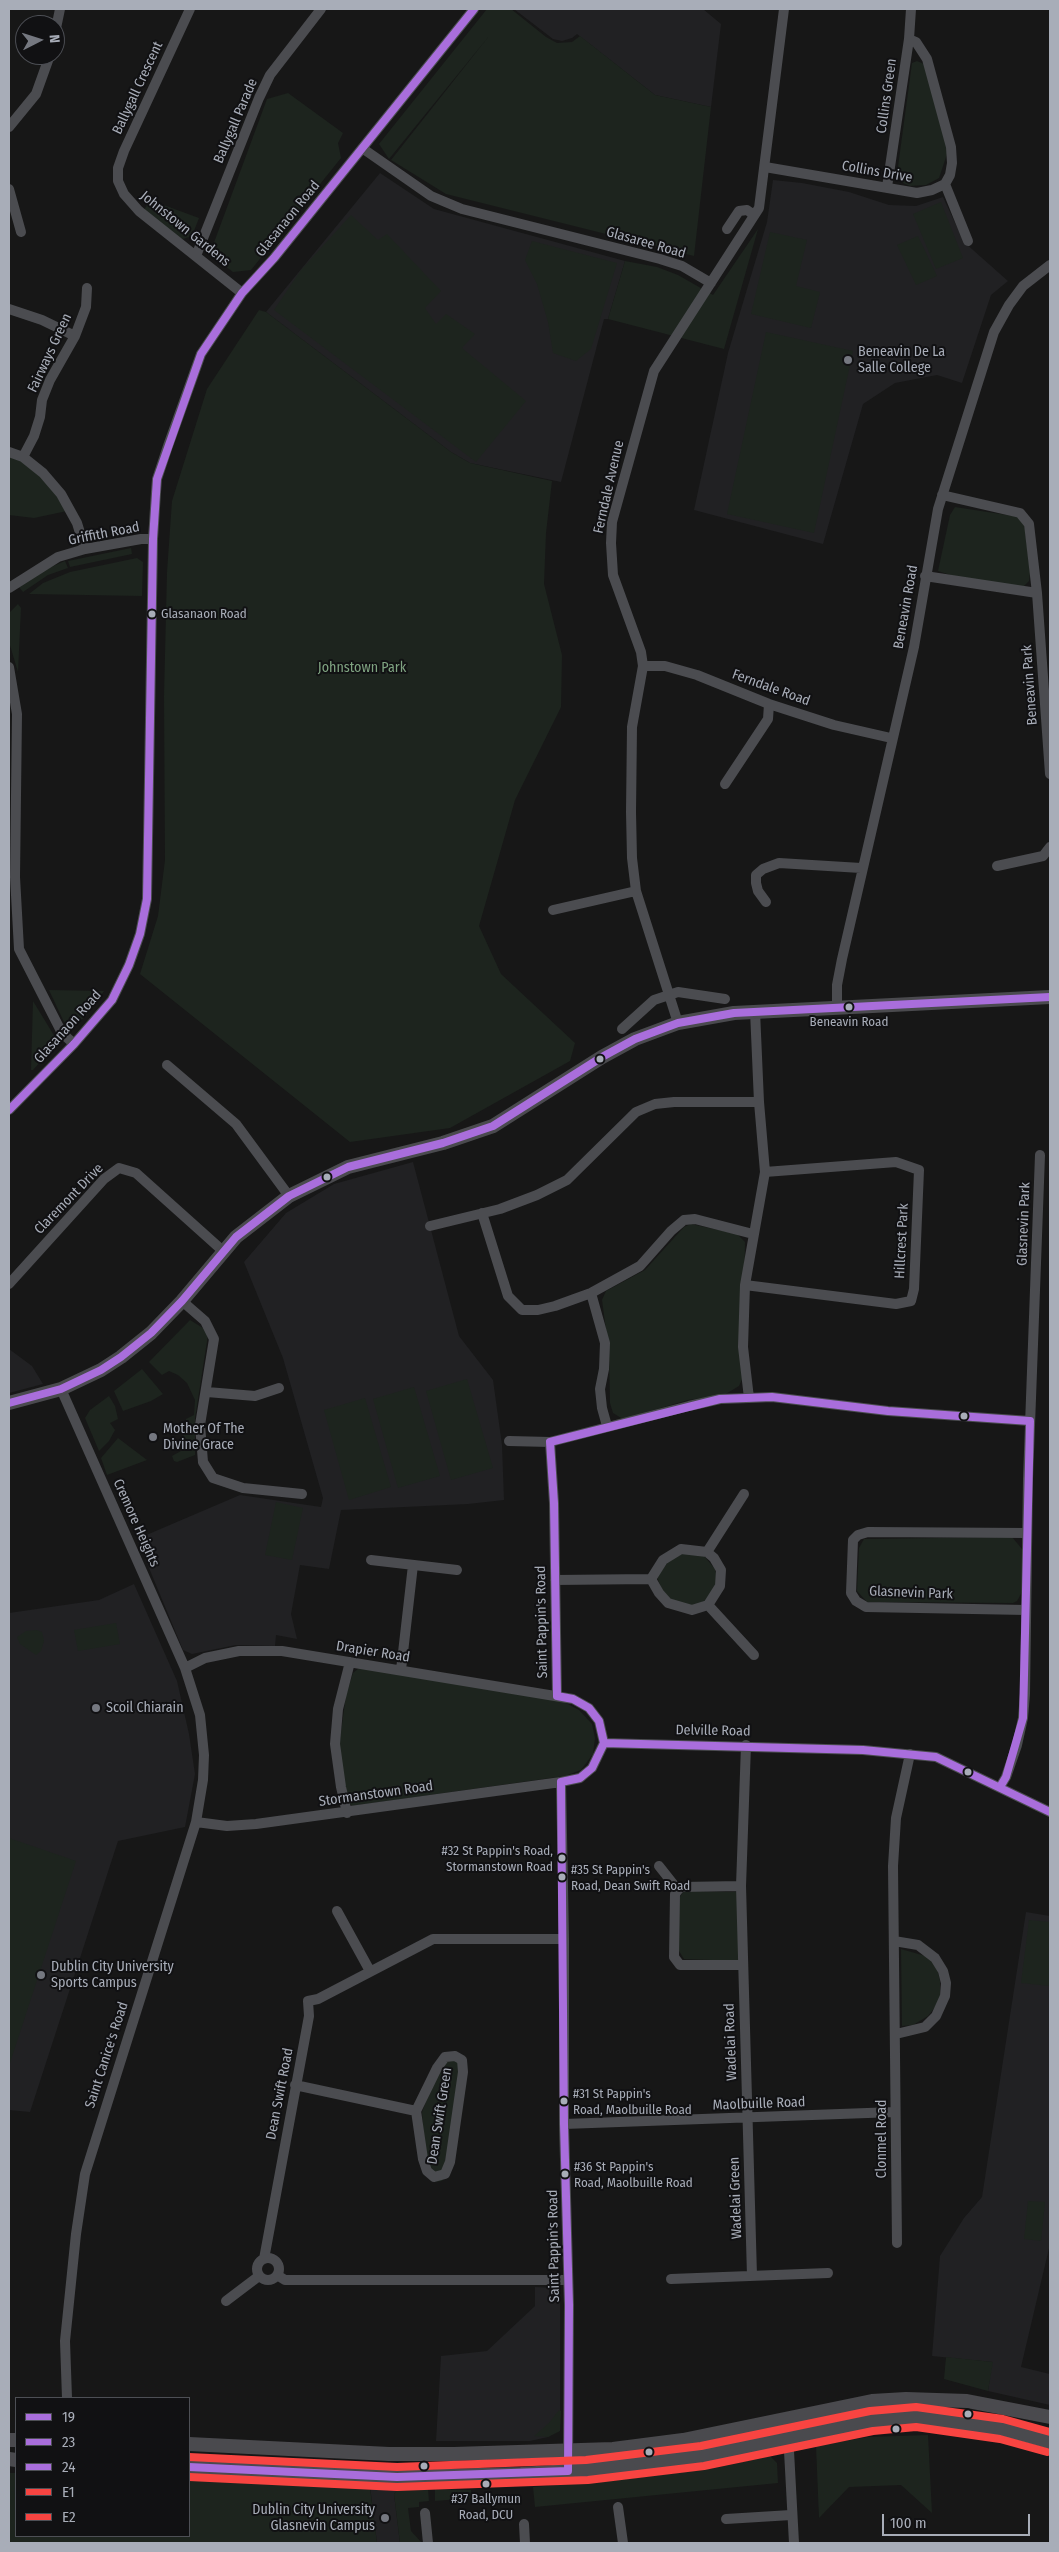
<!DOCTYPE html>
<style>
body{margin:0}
#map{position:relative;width:1059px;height:2552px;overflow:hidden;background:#171717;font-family:"Fira Sans Condensed",sans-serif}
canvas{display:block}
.frame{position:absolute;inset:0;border:10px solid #a8adb8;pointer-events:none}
.legend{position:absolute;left:15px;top:2397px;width:175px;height:140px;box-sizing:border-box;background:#111113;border:1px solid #4d4f55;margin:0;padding:6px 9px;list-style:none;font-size:15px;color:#a8adb8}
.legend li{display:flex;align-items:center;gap:10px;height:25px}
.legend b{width:25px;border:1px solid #4d4f55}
.north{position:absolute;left:15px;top:15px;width:50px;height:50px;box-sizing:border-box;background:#111113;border:1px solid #4d4f55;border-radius:50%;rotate:85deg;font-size:14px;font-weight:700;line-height:20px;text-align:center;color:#a8adb8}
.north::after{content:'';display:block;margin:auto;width:18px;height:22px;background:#757880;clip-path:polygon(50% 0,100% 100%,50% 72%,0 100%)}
.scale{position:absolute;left:882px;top:2514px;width:148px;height:22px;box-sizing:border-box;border:2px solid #a8adb8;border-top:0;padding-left:6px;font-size:15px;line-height:18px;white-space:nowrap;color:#a8adb8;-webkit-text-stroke:4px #111113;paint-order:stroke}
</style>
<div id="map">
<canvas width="1059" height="2552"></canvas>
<div class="frame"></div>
<ul class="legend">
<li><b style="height:6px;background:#a96edc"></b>19</li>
<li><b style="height:6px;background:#a96edc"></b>23</li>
<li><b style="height:6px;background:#a96edc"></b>24</li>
<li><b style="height:6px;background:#f84441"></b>E1</li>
<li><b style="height:6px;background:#f84441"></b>E2</li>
</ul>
<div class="north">N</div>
<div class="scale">100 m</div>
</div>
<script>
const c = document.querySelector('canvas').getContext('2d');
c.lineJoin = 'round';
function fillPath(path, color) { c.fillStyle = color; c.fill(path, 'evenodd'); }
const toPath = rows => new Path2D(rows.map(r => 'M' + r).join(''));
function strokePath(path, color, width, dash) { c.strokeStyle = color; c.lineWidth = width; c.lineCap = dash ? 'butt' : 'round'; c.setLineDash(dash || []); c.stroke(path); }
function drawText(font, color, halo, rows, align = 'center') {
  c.font = font + ' "Fira Sans Condensed",sans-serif'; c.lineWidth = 4; c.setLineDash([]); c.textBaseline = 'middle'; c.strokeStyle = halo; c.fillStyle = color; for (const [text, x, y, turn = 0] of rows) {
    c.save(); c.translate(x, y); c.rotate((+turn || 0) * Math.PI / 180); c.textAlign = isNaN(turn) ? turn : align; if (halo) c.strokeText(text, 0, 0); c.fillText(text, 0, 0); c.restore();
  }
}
fillPath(toPath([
 [514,9,703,9,721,24,711,107,655,95,577,34,572,38,562,41,553,39],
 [380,173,434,209,625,261,608,319,604,319,561,482,470,463,451,452,266,312],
 [773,180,802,183,849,192,889,205,916,206,943,197,964,242,1008,281,991,295,962,383,937,375,895,383,863,404,823,544,694,510,728,353,767,222],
 [413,1162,459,1336,493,1380,502,1445,504,1500,468,1504,341,1510,329,1569,300,1565,291,1614,297,1639,276,1635,275,1646,236,1645,192,1654,183,1650,137,1539,240,1495,321,1507,323,1498,283,1358,244,1262,286,1213,334,1184],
 [9,1349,32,1366,43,1384,9,1393],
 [134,1584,177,1681,189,1734,195,1774,185,1827,118,1841,30,2112,9,2110,9,1613,99,1600],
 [1026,1912,1050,1916,1050,2244,1021,2367,1050,2374,1050,2405,988,2391,992,2362,932,2356,940,2256,964,2218,982,2197],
 [535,2287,557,2288,560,2292,560,2430,548,2437,530,2441,436,2441,441,2356,487,2351,535,2306],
 [370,2486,399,2488,394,2494,400,2543,377,2543]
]), '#212123');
fillPath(toPath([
 [487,9,511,9,546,37,557,43,572,42,580,36,655,95,711,107,694,256,446,194,391,160,489,36,389,159,379,144],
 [917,61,924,64,948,151,939,178,926,185,910,186,903,183,897,174,912,63],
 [288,93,343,133,338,143,341,158,251,270,233,272,213,257,212,248,267,99],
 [150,200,199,218,192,236,183,239,170,236,144,210],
 [941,202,963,258,936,269,913,214],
 [351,215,378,240,387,234,441,291,425,308,436,324,446,314,475,334,462,348,526,401,476,462,274,310,301,270],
 [758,229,724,349,608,319,625,261,657,267,678,275,713,295],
 [770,232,807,240,796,286,820,292,811,328,751,314],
 [918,236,937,276,916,285,897,245],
 [532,241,617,263,591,349,576,361,553,353,548,322,537,284,525,260],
 [259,310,266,312,451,452,470,463,552,481,546,533,544,584,562,655,561,707,515,800,479,926,501,974,575,1043,570,1061,450,1128,350,1142,140,974,158,916,165,860,164,696,167,572,172,501,207,389],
 [766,332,853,351,814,533,727,514],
 [9,457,21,460,42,474,67,511,34,518,9,515],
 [955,507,1020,517,1024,520,1030,572,1029,581,1023,587,963,579,938,571,950,515],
 [131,548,132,554,70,567,68,561],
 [137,558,143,562,142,596,29,594,43,583,70,572],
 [65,561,68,568,48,575,23,592,19,587,44,570],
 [18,604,21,608,18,672,9,642,9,613],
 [49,990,104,991,88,1014,78,1023,72,1025,66,1024,63,1020],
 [33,1001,58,1042,33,1070,31,1070],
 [691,1224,737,1234,745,1242,743,1377,739,1386,724,1395,688,1400,623,1419,613,1413,610,1403,609,1352,602,1300,606,1291,645,1270,684,1227],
 [190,1320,203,1328,208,1335,195,1418,195,1455,177,1462,174,1461,172,1456,181,1451,186,1419,194,1415,195,1400,187,1383,178,1375,169,1371,162,1375,149,1362],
 [142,1369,163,1394,151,1401,123,1411,114,1391],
 [467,1379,493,1468,451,1480,426,1391],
 [414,1387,440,1476,398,1488,373,1399],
 [109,1396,115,1406,118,1419,110,1423,115,1430,109,1441,99,1451,85,1418,90,1410],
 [365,1398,391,1487,349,1500,324,1410],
 [118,1438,147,1460,107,1475,101,1458],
 [276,1502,303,1508,292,1560,265,1555],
 [1012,1537,1022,1549,1022,1592,1017,1601,1013,1603,867,1602,857,1591,859,1548,864,1539],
 [686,1552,704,1556,715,1569,717,1577,716,1586,707,1600,691,1607,674,1602,662,1590,657,1577,669,1560],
 [116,1623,120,1644,78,1651,74,1630],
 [37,1630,42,1632,44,1641,41,1651,36,1655,20,1644,17,1637,26,1631],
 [359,1668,562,1701,579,1710,592,1724,595,1738,593,1754,581,1770,565,1776,352,1806,347,1800,339,1747,346,1695,353,1673],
 [9,1838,76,1861,9,2066],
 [684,1891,739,1892,740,1961,684,1959,679,1951,679,1898],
 [1029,1920,1050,1922,1050,1986,1021,1983],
 [901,1949,929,1957,937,1967,940,1981,940,1999,936,2006,928,2016,913,2025,902,2026],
 [448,2058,460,2058,446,2175,442,2181,435,2182,431,2177,425,2159,422,2112,431,2089],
 [1028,2201,1045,2202,1041,2241,1024,2239],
 [946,2357,993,2362,988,2391,944,2379],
 [559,2410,561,2411,560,2431,548,2437,534,2436,549,2423],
 [928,2435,932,2513,901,2485,849,2487,819,2518,816,2446,868,2437],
 [770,2456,777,2463,778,2483,535,2507,533,2487,618,2480,715,2468],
 [9,2473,16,2473,16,2536,189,2536,189,2479,370,2488,377,2543,9,2543],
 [399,2488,428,2489,429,2501,419,2502,419,2507,408,2508,411,2531,422,2543,400,2543,394,2494],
 [435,2489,471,2490,472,2498,435,2501]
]), '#1d241e');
strokePath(toPath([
 [190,9,124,151,118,168,118,181,124,194,139,211,242,293],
 [55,33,60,9],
 [9,127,36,94,50,55],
 [362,148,431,196,462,209,660,259,682,266,711,283],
 [765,167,917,193,932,190,945,184,950,175,952,163,951,147,927,59,916,42,909,39],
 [945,184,968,241],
 [887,187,909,39,911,9],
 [9,189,21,232],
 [727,229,739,211,747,210,754,215],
 [196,256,259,98,270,75,321,9],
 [9,309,42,320,75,336],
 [9,452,23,457,43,473,61,494,77,523,85,549],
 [23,457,34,436,40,417,42,400,50,380,75,336,86,307,87,288],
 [942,495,1020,513,1029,524,1037,593,1050,774],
 [925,576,1037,593],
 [9,588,58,557,85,549,141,539,153,539],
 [643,666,665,666,697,675,769,704,834,725,891,738],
 [9,667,17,714,15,877,19,949,62,1033,74,1044],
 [725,784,768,719,769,704],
 [997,866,1043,856,1050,847],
 [766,902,758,891,756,883,756,875,763,869,779,863,861,868],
 [553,910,636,891],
 [837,1007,837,985,842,959,914,647,938,509,994,332,1009,305,1023,286,1050,265],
 [678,1023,636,891,632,858,631,812,632,727,643,666,641,652,613,575,611,543,612,522,654,371,759,208,784,9],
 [622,1029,654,1000,678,992,725,999],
 [167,1065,236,1124,289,1196],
 [9,1110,74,1044,112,1000,129,965,140,934,147,899,153,539,156,492,157,479,168,446,201,354,242,293,274,258,474,9],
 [482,1213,508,1296,522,1310,538,1310,555,1306,591,1293,640,1266,671,1231,684,1220,695,1219,753,1234],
 [430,1226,500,1209,537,1195,567,1180,636,1112,655,1104,674,1102,759,1102],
 [9,1284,104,1179,119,1168,136,1173,223,1251],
 [745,1285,896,1304,911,1301,914,1289,919,1170,896,1162,765,1172],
 [591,1293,605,1343,604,1369,600,1389,602,1408,607,1426],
 [182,1301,205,1321,214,1339,200,1425,203,1462,213,1478,243,1488,302,1494],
 [61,1389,185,1668,200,1715,204,1755,203,1780,196,1822,85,2174,76,2234,65,2341,67,2398],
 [207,1392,255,1396,279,1388],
 [749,1398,743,1347,745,1285,765,1172,759,1102,755,1011],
 [509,1441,550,1442,689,1406,720,1399,749,1398,772,1397,888,1411,1030,1421],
 [550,1442,554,1503,557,1696],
 [681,1549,707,1552,714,1558,721,1570,720,1586,708,1605,692,1610,668,1603,659,1593,651,1579,663,1560,681,1549],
 [707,1552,744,1494],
 [371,1560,457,1570],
 [555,1580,651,1579],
 [708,1605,754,1655],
 [1026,1610,866,1607,856,1601,851,1593,853,1540,858,1535,868,1532,1027,1533],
 [185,1668,205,1658,239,1651,282,1651,573,1699,589,1708,599,1721,604,1743,592,1768,580,1778,561,1782,256,1824,227,1826,196,1822],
 [401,1670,413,1565],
 [604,1743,863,1750,936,1757,1050,1812],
 [746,1745,741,1886,752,2276],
 [561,1782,564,1939,564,2124,569,2305,568,2471],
 [1000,1787,1006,1777,1017,1745,1023,1718,1025,1694,1028,1479,1040,1155],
 [347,1813,341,1787,335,1744,338,1709,350,1662],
 [659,1866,678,1890],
 [741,1886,681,1887,678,1890,675,1894,674,1957,680,1965,743,1965],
 [337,1911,370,1971],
 [894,1941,918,1945,935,1958,943,1971,946,1983,945,1996,936,2016,925,2027,896,2034],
 [455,2056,462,2060,463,2072,450,2162,445,2174,434,2177,427,2171,423,2159,416,2111,437,2068,445,2057,455,2056],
 [295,2085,416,2111],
 [564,2124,895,2112],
 [897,2243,893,1866,896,1818,910,1754],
 '257 2269a11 11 0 1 1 22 0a11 11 0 1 1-22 0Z',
 [264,2259,309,2016,308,2001,318,1999,433,1939,564,1939],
 [277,2275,285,2280,568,2280],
 [671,2279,828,2273],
 [226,2301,259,2276],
 [785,2440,789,2451,794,2543],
 [618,2507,623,2543],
 [425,2513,428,2543],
 [726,2519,791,2515],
 [524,2524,525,2543]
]), '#4b4c50', 10);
strokePath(toPath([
 [9,1403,61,1389,101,1370,121,1357,151,1333,182,1301,236,1237,289,1196,348,1167,443,1143,493,1126,602,1057,635,1039,678,1023,734,1013,1050,997],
 [9,2440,16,2440],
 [189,2444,389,2454,454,2454,613,2449,683,2440,872,2401,906,2399,967,2401,1050,2417],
 [9,2459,16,2460],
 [189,2467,397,2477,521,2474,587,2470,703,2456,872,2421,916,2417,1002,2429,1050,2442]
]), '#4a4a4e', 14);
strokePath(toPath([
 [550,1442,720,1399,772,1397,888,1411,1030,1421],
 [550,1442,554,1503,557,1696],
 [557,1696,573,1699,589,1708,599,1721,604,1743,592,1768,580,1778,561,1782],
 [604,1743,863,1750,936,1757,1050,1812],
 [561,1782,564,2124,569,2305,568,2471],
 [1000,1787,1006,1777,1023,1718,1030,1421],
 [189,2467,397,2477,568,2471]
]), '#a96edc', 8);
strokePath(toPath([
 [9,1110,74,1044,112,1000,129,965,140,934,147,899,153,539,157,479,201,354,242,293,274,258,474,9]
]), '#a96edc', 8);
strokePath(toPath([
 [9,1403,61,1389,101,1370,121,1357,151,1333,182,1301,236,1237,289,1196,348,1167,443,1143,493,1126,602,1057,635,1039,678,1023,734,1013,1050,997]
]), '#a96edc', 8);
strokePath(toPath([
 [189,2477,397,2487,588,2480,704,2466,873,2431,916,2427,1000,2439,1047,2452]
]), '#f84441', 8);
strokePath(toPath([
 [189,2457,397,2467,586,2460,701,2446,870,2411,916,2407,1003,2419,1050,2432]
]), '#f84441', 8);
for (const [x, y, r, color] of [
 [848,360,5,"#757880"],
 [152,614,4.5,"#a8adb8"],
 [849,1007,4.5,"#a8adb8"],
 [600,1059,4.5,"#a8adb8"],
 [327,1177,4.5,"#a8adb8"],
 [964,1416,4.5,"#a8adb8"],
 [153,1437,5,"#757880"],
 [96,1708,5,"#757880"],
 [968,1772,4.5,"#a8adb8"],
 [562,1858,4.5,"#a8adb8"],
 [562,1877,4.5,"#a8adb8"],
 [41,1975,5,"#757880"],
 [564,2101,4.5,"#a8adb8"],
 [565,2174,4.5,"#a8adb8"],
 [968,2414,4.5,"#a8adb8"],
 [896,2429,4.5,"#a8adb8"],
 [649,2452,4.5,"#a8adb8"],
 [424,2466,4.5,"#a8adb8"],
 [486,2484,4.5,"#a8adb8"],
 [385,2518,5,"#757880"]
]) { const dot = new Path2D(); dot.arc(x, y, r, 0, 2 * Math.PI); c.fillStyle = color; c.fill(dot); strokePath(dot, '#111113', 2); }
drawText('13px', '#a8adb8', '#111113', [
 ["Glasanaon Road",161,614],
 ["Beneavin Road",849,1022,"center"],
 ["#32 St Pappin's Road,",553,1851,"right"],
 ["Stormanstown Road",553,1867,"right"],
 ["#35 St Pappin's",571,1870],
 ["Road, Dean Swift Road",571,1886],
 ["#31 St Pappin's",573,2094],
 ["Road, Maolbuille Road",573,2110],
 ["#36 St Pappin's",574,2167],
 ["Road, Maolbuille Road",574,2183],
 ["#37 Ballymun",486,2499,"center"],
 ["Road, DCU",486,2515,"center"]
], 'left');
drawText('14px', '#a8adb8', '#111113', [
 ["Ballygall Crescent",138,88,-65],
 ["Collins Green",887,96,-82],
 ["Ballygall Parade",236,121,-67],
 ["Collins Drive",877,172,10],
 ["Glasanaon Road",288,219,-51],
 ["Johnstown Gardens",185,229,39],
 ["Glasaree Road",646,243,16],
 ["Fairways Green",50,353,-65],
 ["Ferndale Avenue",609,487,-77],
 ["Griffith Road",104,534,-11],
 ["Beneavin Road",906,607,-80],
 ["Beneavin Park",1030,685,-94],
 ["Ferndale Road",771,688,20],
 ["Glasanaon Road",68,1027,-48],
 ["Claremont Drive",69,1199,-46],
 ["Glasnevin Park",1024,1224,-88],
 ["Hillcrest Park",902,1241,-87],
 ["Cremore Heights",136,1523,66],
 ["Glasnevin Park",911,1593,2],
 ["Saint Pappin's Road",542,1622,-91],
 ["Drapier Road",373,1652,9],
 ["Delville Road",713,1731,1],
 ["Stormanstown Road",376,1794,-8],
 ["Wadelai Road",731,2042,-92],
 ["Saint Canice's Road",107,2055,-72],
 ["Dean Swift Road",280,2094,-79],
 ["Maolbuille Road",759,2104,-2],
 ["Dean Swift Green",440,2116,-81],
 ["Clonmel Road",882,2139,-90],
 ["Wadelai Green",736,2198,-92],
 ["Saint Pappin's Road",554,2246,-91]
]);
drawText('14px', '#a8adb8', '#111113', [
 ["Beneavin De La",858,352],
 ["Salle College",858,368],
 ["Mother Of The",163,1429],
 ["Divine Grace",163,1445],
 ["Scoil Chiarain",106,1708],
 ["Dublin City University",51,1967],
 ["Sports Campus",51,1983],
 ["Dublin City University",375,2510,"right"],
 ["Glasnevin Campus",375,2526,"right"]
], 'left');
drawText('14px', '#7fa381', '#111113', [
 ["Johnstown Park",362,668]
]);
</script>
